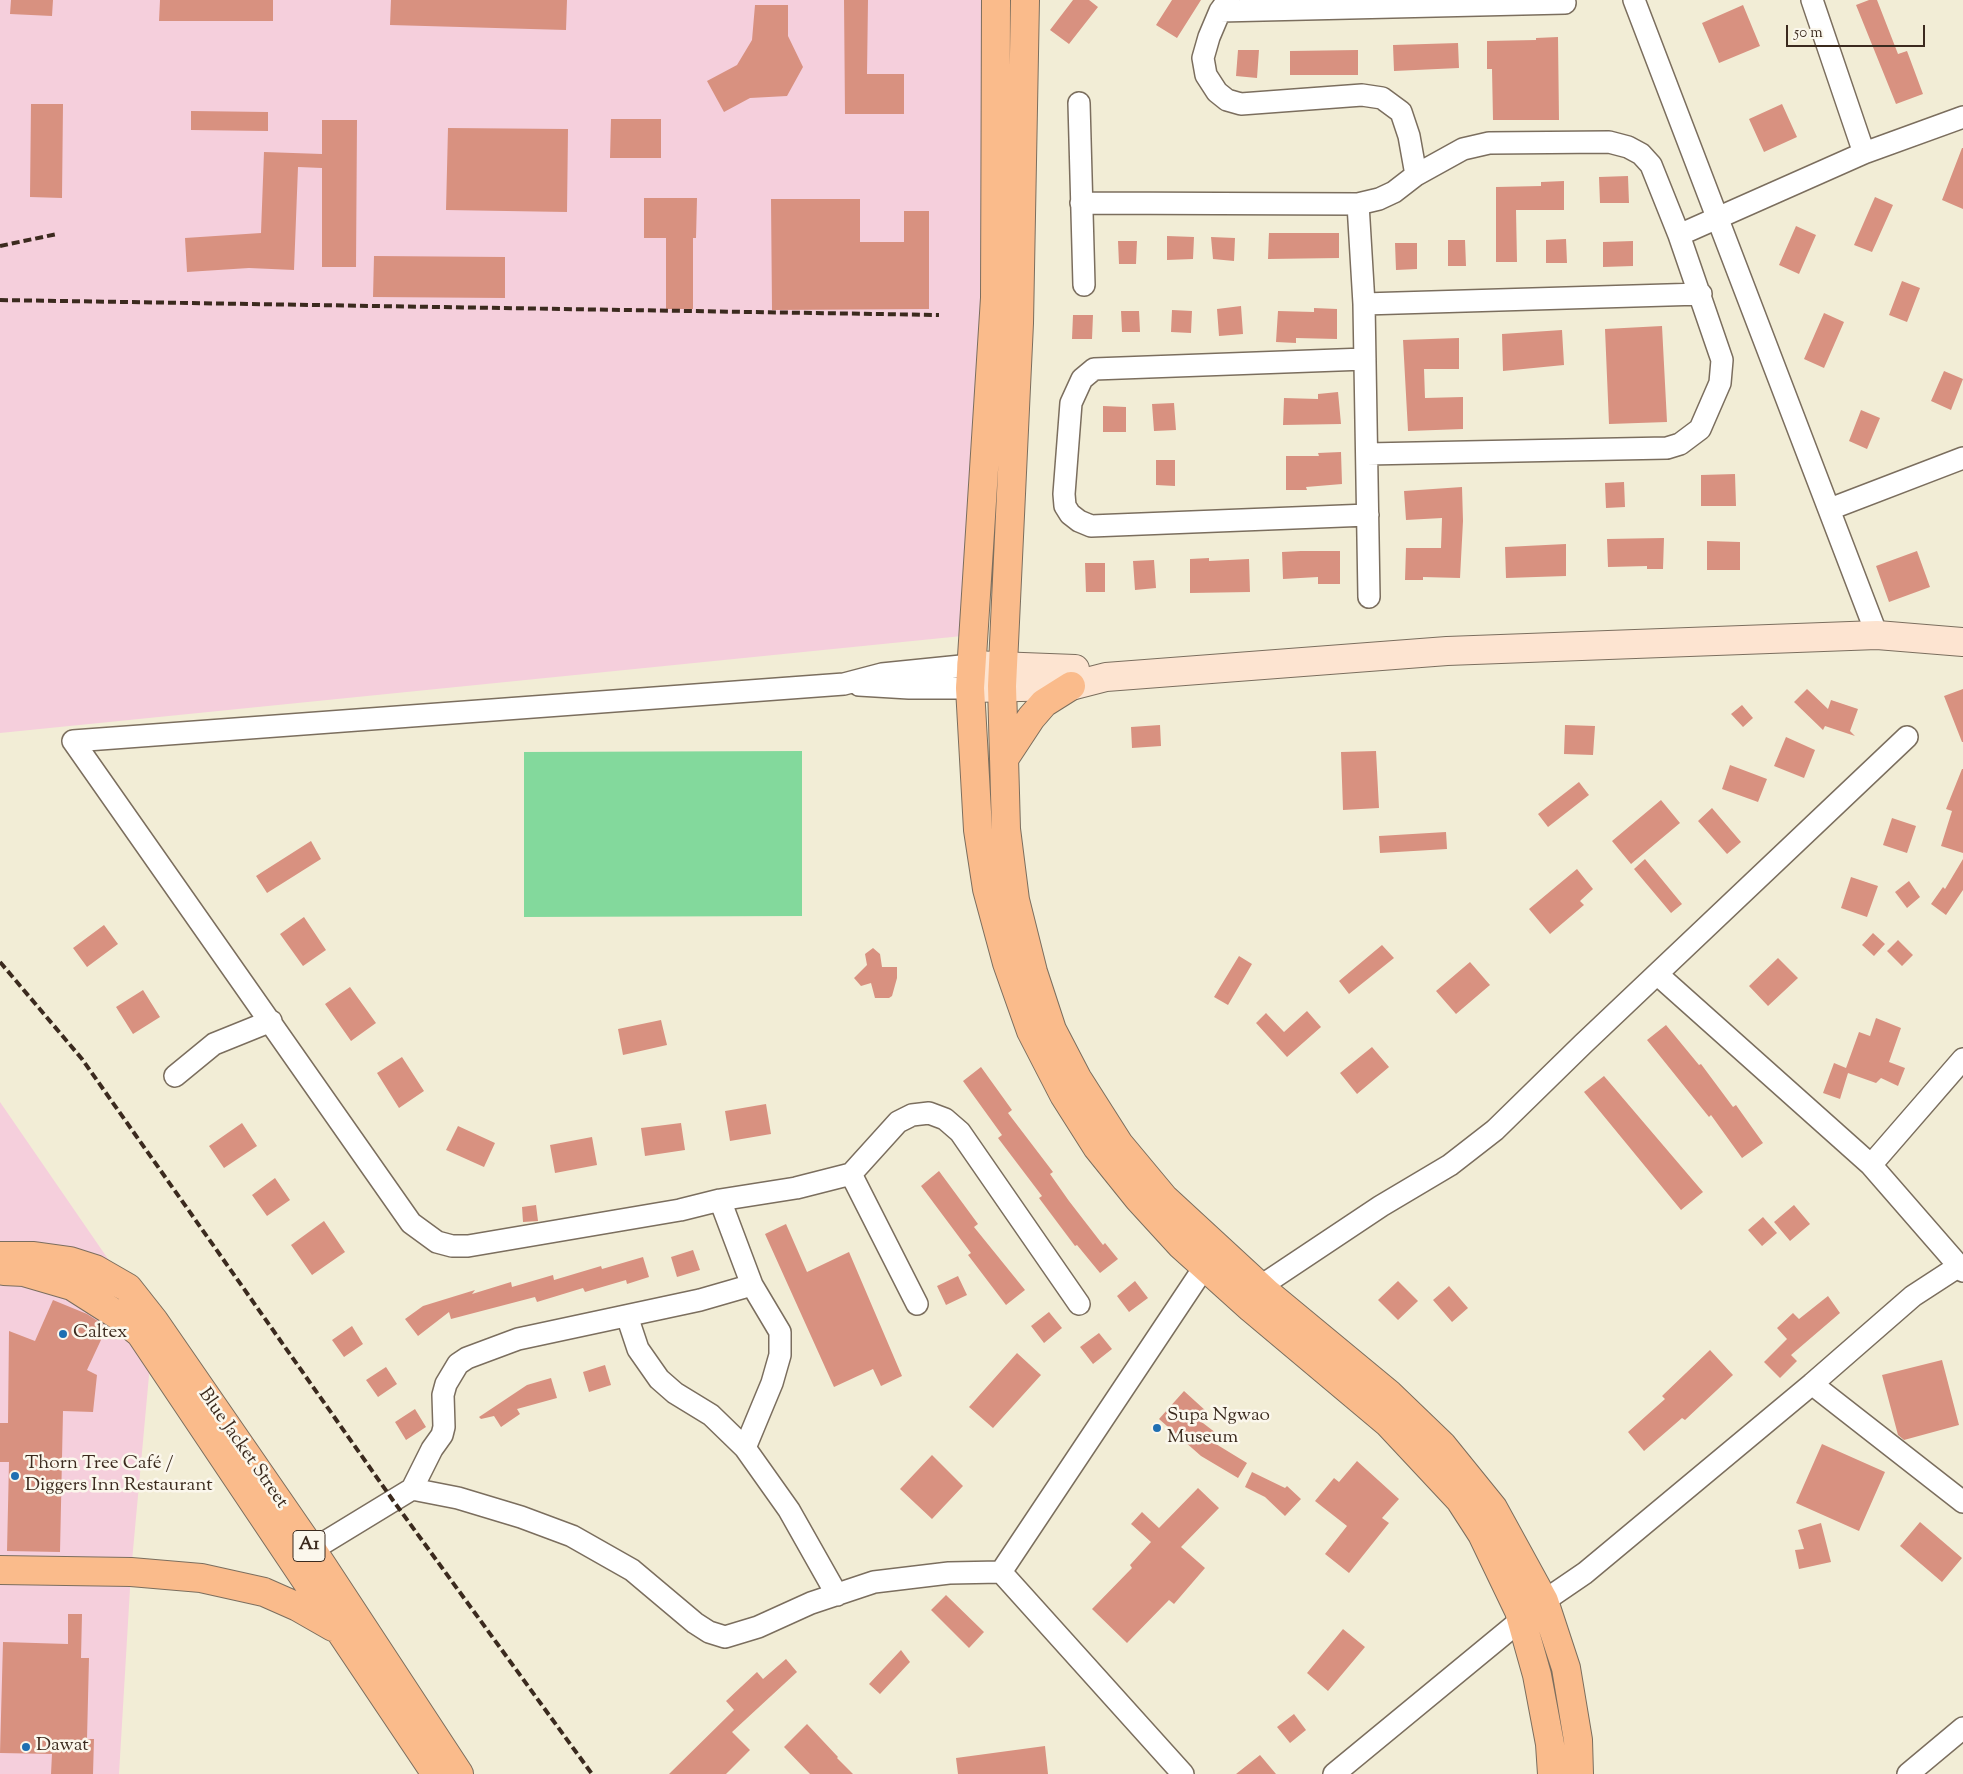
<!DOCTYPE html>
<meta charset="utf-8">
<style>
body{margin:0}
#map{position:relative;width:1963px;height:1774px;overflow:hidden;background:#f2edd6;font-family:"Sorts Mill Goudy",serif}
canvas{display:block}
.scale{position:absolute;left:1786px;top:25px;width:139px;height:22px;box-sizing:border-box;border:2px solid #3b2a1e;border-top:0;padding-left:6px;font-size:15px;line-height:18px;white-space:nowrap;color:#3b2a1e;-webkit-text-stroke:4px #fbf7ec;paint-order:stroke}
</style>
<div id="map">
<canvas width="1963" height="1774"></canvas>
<div class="scale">50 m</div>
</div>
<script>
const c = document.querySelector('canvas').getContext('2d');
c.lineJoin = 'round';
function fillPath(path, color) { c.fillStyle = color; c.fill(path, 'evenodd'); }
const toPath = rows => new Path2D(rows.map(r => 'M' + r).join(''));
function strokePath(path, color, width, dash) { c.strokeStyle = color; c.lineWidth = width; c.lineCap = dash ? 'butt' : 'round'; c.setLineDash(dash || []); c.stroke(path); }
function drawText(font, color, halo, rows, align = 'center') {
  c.font = font + ' "Sorts Mill Goudy",serif'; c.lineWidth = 5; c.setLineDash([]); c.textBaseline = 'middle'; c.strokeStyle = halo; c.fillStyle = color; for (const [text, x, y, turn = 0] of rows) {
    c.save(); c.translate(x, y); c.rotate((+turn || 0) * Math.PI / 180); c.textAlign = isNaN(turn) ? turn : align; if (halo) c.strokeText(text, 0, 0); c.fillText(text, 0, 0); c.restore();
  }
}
fillPath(toPath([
 [0,0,996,0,972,635,0,733],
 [0,1102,128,1288,154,1321,131,1572,119,1774,0,1774]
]), '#f5cfdc');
fillPath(toPath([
 [802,751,802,916,524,917,524,752]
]), '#83d99c');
fillPath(toPath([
 [11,0,53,0,52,16,10,14],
 [160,0,273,0,273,21,159,21],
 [391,0,567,0,566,30,390,25],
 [844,0,868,0,867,74,904,74,904,114,845,114],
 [1073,0,1089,0,1098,7,1069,44,1050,30],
 [1172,0,1201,0,1177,38,1156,25],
 [1869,0,1877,0,1898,54,1907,51,1923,94,1896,104,1856,5],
 [755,5,788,5,788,36,803,67,787,96,750,98,724,112,707,81,737,65,752,40],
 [1743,5,1760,46,1719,63,1702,23],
 [1558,37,1559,120,1493,120,1492,69,1487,69,1487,41,1536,40,1536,38],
 [1458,43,1459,68,1394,71,1393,45],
 [1238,50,1259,50,1257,78,1236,76],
 [1358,50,1358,75,1290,75,1290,51],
 [31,104,63,104,62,198,30,197],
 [1782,104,1797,137,1764,152,1749,119],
 [191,111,268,112,268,131,191,130],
 [611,119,661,119,661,158,610,158],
 [322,120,357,120,356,267,322,267,322,168,298,167,294,270,249,268,187,272,185,238,261,233,264,152,322,154],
 [448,128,568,129,567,212,446,210],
 [1962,148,1963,148,1963,209,1942,200],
 [1628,176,1629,203,1600,203,1599,177],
 [1564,181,1564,210,1516,210,1517,262,1496,262,1496,187,1541,186,1541,182],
 [1875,197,1893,205,1872,252,1854,245],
 [644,198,697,198,696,238,693,238,693,309,666,309,666,238,644,238],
 [771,199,860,199,860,242,904,242,904,211,929,211,929,309,772,310],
 [1796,226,1816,235,1799,274,1779,265],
 [1269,233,1339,233,1339,258,1268,259],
 [1167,236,1194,237,1193,259,1167,260],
 [1211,237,1235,238,1234,261,1213,259],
 [1566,239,1567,263,1546,263,1546,240],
 [1448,240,1465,240,1466,266,1448,266],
 [1118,241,1137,241,1136,264,1119,264],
 [1633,241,1633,266,1603,267,1603,242],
 [1395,243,1417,243,1417,269,1396,270],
 [374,256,505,257,505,298,373,297],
 [1902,281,1920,288,1907,322,1889,315],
 [1241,306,1243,334,1219,336,1217,309],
 [1314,308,1337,309,1337,339,1296,338,1296,343,1276,342,1278,311,1314,312],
 [1172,310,1192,311,1191,333,1171,332],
 [1121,311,1139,311,1140,332,1122,332],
 [1824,313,1844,322,1824,368,1804,359],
 [1073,315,1093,315,1092,339,1072,339],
 [1662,326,1667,422,1609,424,1605,329],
 [1562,330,1564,365,1503,371,1502,334],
 [1459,338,1459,369,1424,369,1425,398,1463,397,1463,429,1408,431,1403,340],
 [1944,371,1963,379,1951,410,1931,401],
 [1338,392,1341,424,1283,425,1284,398,1318,399,1318,394],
 [1174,403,1176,430,1154,431,1152,404],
 [1103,406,1126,407,1126,432,1103,432],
 [1861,410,1880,418,1867,449,1849,441],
 [1341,452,1342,484,1306,487,1307,490,1286,490,1286,456,1319,456,1318,453],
 [1156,460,1175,460,1175,486,1156,485],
 [1735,474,1736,506,1701,506,1701,475],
 [1624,482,1625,507,1606,508,1605,483],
 [1462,487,1463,521,1460,578,1423,577,1423,580,1405,580,1406,548,1441,548,1442,518,1406,520,1404,491],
 [1664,538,1663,569,1647,569,1647,566,1608,567,1607,539],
 [1707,541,1740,542,1740,570,1707,570],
 [1566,544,1566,576,1506,578,1505,547],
 [1301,551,1340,551,1340,584,1318,584,1318,577,1283,579,1282,552],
 [1917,551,1930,587,1889,602,1876,566],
 [1209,558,1209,561,1249,559,1250,592,1190,593,1190,559],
 [1154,560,1156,588,1135,590,1133,561],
 [1085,563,1105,563,1105,592,1086,592],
 [1807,689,1828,709,1831,700,1858,709,1850,731,1855,736,1825,726,1823,730,1794,702],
 [1963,689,1963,742,1962,742,1944,696],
 [1742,705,1753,718,1743,727,1731,714],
 [1160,725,1161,746,1132,748,1131,727],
 [1565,725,1595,726,1593,755,1564,754],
 [1786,737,1815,750,1804,778,1774,766],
 [1376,751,1379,808,1343,810,1341,752],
 [1730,765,1767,779,1758,802,1722,789],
 [1962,769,1963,769,1963,853,1941,846,1952,811,1946,809],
 [1579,782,1589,795,1548,827,1538,814],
 [1661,800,1680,823,1631,864,1612,841],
 [1712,808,1741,842,1727,854,1698,821],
 [1892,818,1916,826,1907,853,1883,845],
 [1446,832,1447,849,1380,853,1379,836],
 [311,841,321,859,267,893,256,876],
 [1645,859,1682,904,1671,913,1634,869],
 [1963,859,1963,890,1946,915,1931,904,1943,887,1945,889],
 [1577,869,1593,889,1580,901,1584,905,1550,934,1529,909],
 [1851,877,1878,886,1867,917,1841,908],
 [1909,881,1920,897,1907,908,1895,892],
 [304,917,326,950,303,966,280,934],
 [104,925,118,944,87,967,73,948],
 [1873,933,1885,944,1874,956,1862,945],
 [1898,940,1913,955,1902,966,1887,951],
 [1382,945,1394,958,1349,994,1339,981],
 [873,948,880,954,882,967,897,967,897,978,892,996,889,998,875,998,871,983,861,986,854,978,867,965,865,954],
 [1239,956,1252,964,1228,1005,1214,997],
 [1778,958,1798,978,1768,1006,1749,986],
 [1470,962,1490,985,1456,1014,1436,991],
 [350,987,376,1023,351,1041,325,1004],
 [143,990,160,1017,133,1034,116,1007],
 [1307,1011,1321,1027,1287,1057,1256,1023,1266,1013,1284,1032],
 [1876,1018,1901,1028,1889,1062,1905,1068,1898,1086,1881,1078,1876,1083,1848,1073,1840,1099,1823,1093,1834,1063,1846,1068,1859,1032,1870,1036],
 [661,1020,667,1045,623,1055,618,1029],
 [1666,1025,1699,1065,1701,1064,1733,1107,1736,1105,1763,1143,1742,1158,1711,1115,1709,1117,1647,1040],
 [1372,1047,1389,1067,1357,1094,1340,1073],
 [402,1057,424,1091,399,1108,377,1073],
 [981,1067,1012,1110,1008,1113,1053,1172,1050,1174,1069,1201,1103,1245,1105,1243,1118,1259,1100,1273,1077,1245,1075,1246,1039,1198,1042,1196,998,1138,1002,1135,963,1081],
 [1604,1076,1703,1192,1681,1210,1584,1092],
 [766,1104,771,1134,730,1141,725,1111],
 [242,1123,257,1146,224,1168,209,1146],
 [681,1123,685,1150,645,1156,641,1128],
 [458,1126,495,1143,484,1167,446,1150],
 [592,1137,597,1165,555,1173,550,1145],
 [939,1171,978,1224,974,1227,1025,1290,1006,1305,968,1255,971,1253,921,1186],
 [275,1178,290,1200,267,1216,252,1195],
 [536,1205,538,1221,523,1222,522,1207],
 [1794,1205,1810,1224,1790,1241,1774,1222],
 [1763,1217,1777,1233,1762,1246,1748,1230],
 [324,1221,345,1252,312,1275,291,1245],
 [786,1224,807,1272,849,1252,902,1376,881,1386,873,1369,834,1387,765,1234],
 [693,1250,700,1270,677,1277,671,1257],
 [643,1257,649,1277,627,1284,626,1280,585,1292,583,1288,537,1302,535,1297,451,1319,449,1312,418,1336,405,1319,423,1306,475,1290,472,1294,511,1282,512,1287,553,1275,554,1280,601,1266,602,1269],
 [958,1276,967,1295,946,1305,937,1286],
 [1135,1281,1148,1298,1129,1312,1117,1296],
 [1398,1281,1418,1301,1398,1320,1378,1300],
 [1449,1286,1468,1308,1452,1322,1433,1300],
 [1828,1296,1840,1313,1791,1355,1797,1361,1780,1378,1764,1362,1787,1339,1777,1328,1793,1313,1799,1319],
 [53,1300,87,1314,107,1327,87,1370,97,1375,93,1412,63,1411,60,1552,7,1551,9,1462,0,1462,0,1423,8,1423,9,1331,35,1341],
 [1049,1312,1062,1328,1044,1343,1031,1326],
 [352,1326,363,1344,344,1357,332,1340],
 [1099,1333,1112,1349,1093,1364,1080,1347],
 [1710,1350,1733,1375,1685,1420,1682,1418,1644,1451,1628,1432,1665,1399,1662,1396],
 [1017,1353,1041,1375,993,1428,969,1407],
 [1942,1360,1959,1425,1904,1440,1898,1435,1882,1375],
 [605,1365,611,1385,589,1392,583,1372],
 [386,1367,397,1384,378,1397,366,1380],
 [551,1378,557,1398,517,1409,520,1414,501,1427,494,1416,481,1419,479,1417,527,1385],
 [1184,1391,1206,1411,1199,1420,1216,1433,1211,1441,1247,1463,1238,1478,1201,1456,1159,1419],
 [415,1409,426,1427,406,1440,395,1422],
 [1822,1444,1885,1472,1859,1531,1796,1503],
 [932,1455,963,1486,932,1519,900,1489],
 [1357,1461,1399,1499,1382,1518,1389,1523,1349,1573,1325,1554,1347,1526,1315,1501,1334,1478,1339,1482],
 [1252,1472,1285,1488,1287,1486,1301,1499,1285,1516,1265,1497,1245,1487],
 [1198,1488,1219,1508,1181,1547,1205,1568,1174,1604,1169,1600,1127,1643,1092,1609,1132,1568,1130,1565,1151,1542,1131,1524,1142,1512,1159,1528],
 [1920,1522,1962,1558,1942,1582,1900,1546],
 [1821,1523,1831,1562,1799,1569,1795,1550,1804,1549,1798,1530],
 [946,1595,984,1632,969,1648,931,1610],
 [68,1614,82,1614,81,1658,89,1658,87,1739,94,1739,93,1774,51,1774,52,1754,0,1753,3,1642,68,1644],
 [1343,1629,1365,1647,1328,1691,1307,1673],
 [901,1650,910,1662,880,1694,869,1684],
 [786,1659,797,1672,732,1732,750,1750,726,1774,669,1774,734,1710,726,1701,757,1672,763,1679],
 [1294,1714,1306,1730,1290,1743,1277,1727],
 [807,1724,838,1757,837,1758,853,1774,810,1774,784,1747],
 [1045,1746,1048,1774,958,1774,956,1758],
 [1260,1755,1276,1774,1236,1774]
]), '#d89180');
const street = toPath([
 [1228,0,1220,11,1209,37,1203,58,1206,75,1217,92,1227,100,1241,104,1362,95,1382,98,1401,112,1409,136,1416,175],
 [1634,0,1877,635],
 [1812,0,1864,153],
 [1220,11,1565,3],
 [1079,103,1084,285],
 [1081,203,1358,204,1379,199,1394,192,1416,175,1463,149,1489,143,1609,142,1628,147,1641,154,1651,165,1679,235,1722,360,1720,383,1700,429,1680,444,1667,448,1367,454],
 [1358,204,1364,304,1369,597],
 [1679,235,1864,153,1963,117],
 [1364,304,1701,294],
 [1365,359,1094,369,1082,379,1071,403,1064,494,1065,506,1070,514,1079,521,1091,526,1368,515],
 [1830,509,1963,458],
 [859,685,909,688,970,688],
 [73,741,411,1223,437,1242,452,1246,468,1246,680,1210,720,1200,796,1188,851,1174,898,1122,912,1115,929,1113,945,1119,960,1132,1079,1304],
 [73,741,844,684,882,674,971,665],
 [1657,974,1871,1165,1959,1266],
 [175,1076,214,1044,271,1021],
 [1871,1165,1963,1059],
 [851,1174,917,1304],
 [720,1200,752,1285,780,1332,780,1355,772,1383,745,1448],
 [1261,1286,1381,1206,1450,1165,1495,1130,1583,1044,1907,737],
 [627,1316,638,1349,659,1379,675,1393,711,1415,745,1448,789,1510,837,1595],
 [1812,1384,1963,1502],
 [412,1489,458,1498,521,1517,572,1536,632,1570,695,1623,709,1632,725,1637,758,1627,811,1603,874,1582,949,1573,1001,1572,1183,1774],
 [312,1550,412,1489,432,1449,442,1435,444,1427,443,1395,446,1384,458,1364,467,1358,518,1339,700,1300,752,1285],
 [1001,1572,1213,1254],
 [1334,1774,1544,1601,1585,1573,1812,1384,1913,1296,1959,1266,1963,1271],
 [1908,1774,1963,1728]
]);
const secondary = toPath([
 [971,665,1075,669],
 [970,688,1071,686,1106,677,1447,651,1877,635,1963,642]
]);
const primary = toPath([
 [996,0,995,298,970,688,978,830,987,889,1007,963,1031,1031,1064,1095,1097,1147,1138,1198,1181,1245,1251,1308,1388,1423,1460,1500,1482,1534,1519,1611,1537,1675,1550,1744,1552,1774],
 [1025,0,1019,323,1002,686,1006,829,1015,900,1033,972,1052,1030,1077,1078,1119,1144,1164,1198,1267,1293,1389,1394,1442,1445,1493,1508,1544,1601,1566,1668,1578,1740,1579,1774],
 [1004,759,1031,718,1044,703,1071,686]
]);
const highway = toPath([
 [0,1256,34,1256,70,1261,95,1269,128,1288,154,1321,312,1550,459,1774],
 [4,1271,24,1272,72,1286,119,1316,140,1333,436,1774],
 [0,1570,131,1572,201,1578,264,1592,298,1607,333,1627]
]);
strokePath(street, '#7b6e5e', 24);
strokePath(secondary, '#7b6e5e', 30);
strokePath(primary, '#7b6e5e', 30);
strokePath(highway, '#7b6e5e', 30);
strokePath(street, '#fff', 21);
strokePath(secondary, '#fde4d1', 28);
strokePath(primary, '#fabb8b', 28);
strokePath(highway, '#fabb8b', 28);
strokePath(toPath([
 [0,246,57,234],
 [0,300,939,315],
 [0,962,82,1059,392,1499,592,1774]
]), '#3b2a1e', 4, [8, 4]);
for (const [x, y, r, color] of [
 [63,1334,5,"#1f6fb2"],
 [1157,1428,5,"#1f6fb2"],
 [15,1476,5,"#1f6fb2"],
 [26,1747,5,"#1f6fb2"]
]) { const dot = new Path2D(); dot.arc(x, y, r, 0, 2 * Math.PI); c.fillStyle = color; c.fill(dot); strokePath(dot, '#fbf7ec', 2); }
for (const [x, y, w] of [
 [309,1546,32]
]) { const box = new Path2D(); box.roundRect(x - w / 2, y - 15.5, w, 31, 4); c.fillStyle = '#fbf7ec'; c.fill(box); strokePath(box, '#3b2a1e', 1); }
drawText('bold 18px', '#3b2a1e', null, [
 ["A1",309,1546]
]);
drawText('19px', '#3b2a1e', '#fbf7ec', [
 ["Caltex",73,1334],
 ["Supa Ngwao",1167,1417],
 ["Museum",1167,1439],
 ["Thorn Tree Café /",25,1465],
 ["Diggers Inn Restaurant",25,1487],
 ["Dawat",36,1747]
], 'left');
drawText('19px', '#3b2a1e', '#fbf7ec', [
 ["Blue Jacket Street",242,1449,55]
]);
</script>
